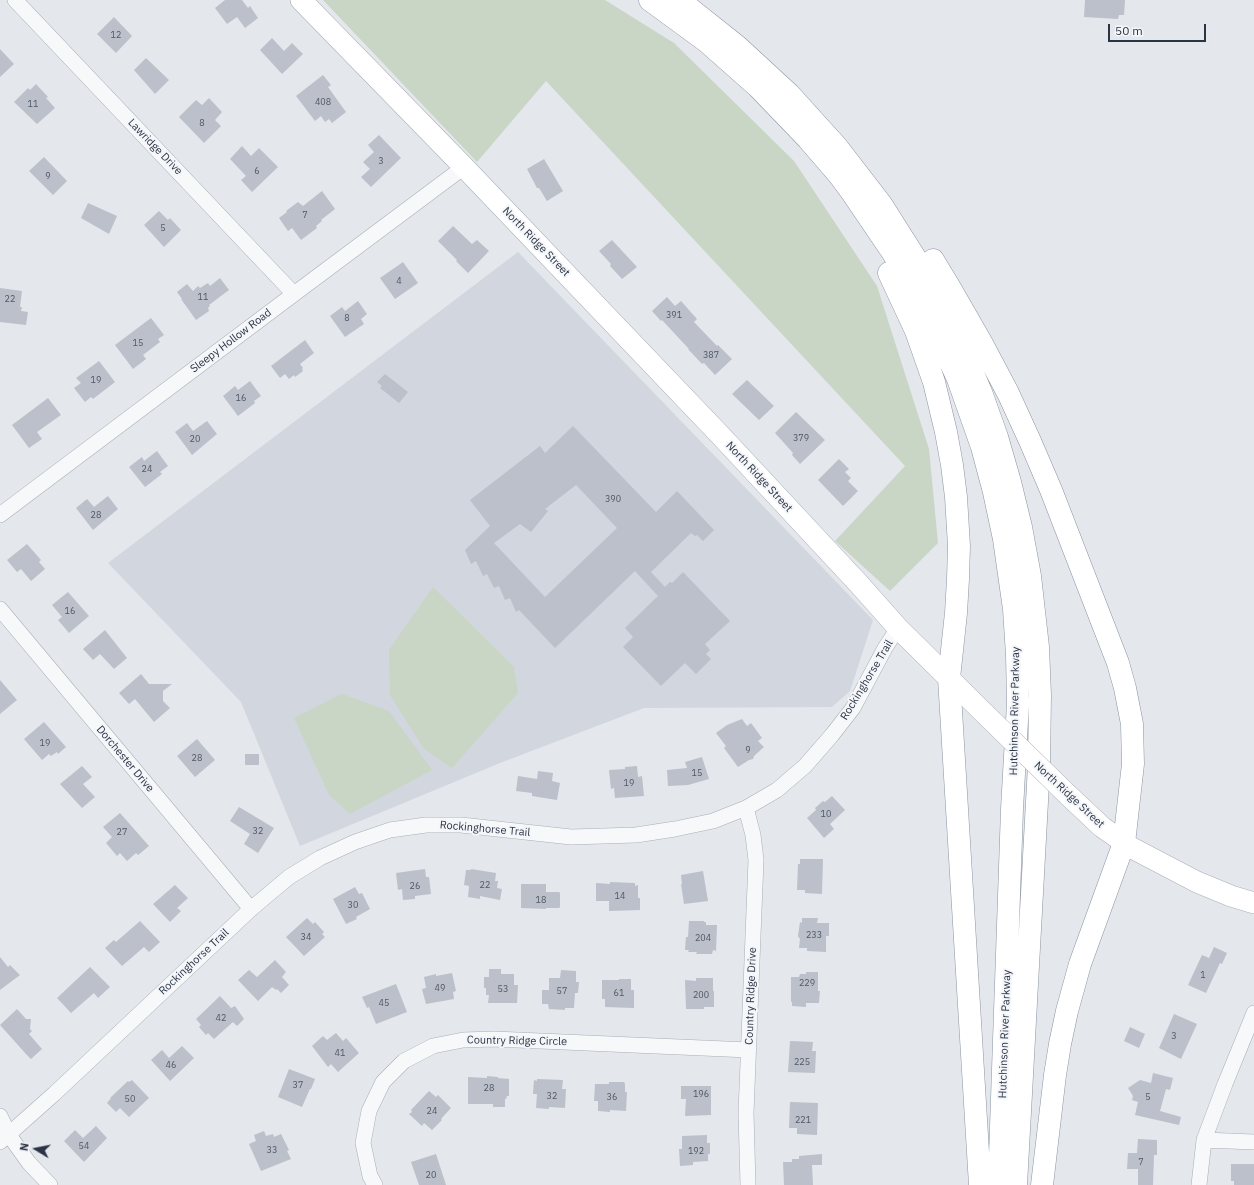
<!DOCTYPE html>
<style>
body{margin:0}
#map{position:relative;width:1254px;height:1185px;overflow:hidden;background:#e4e7ec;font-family:"IBM Plex Sans",sans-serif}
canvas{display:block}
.north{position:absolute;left:16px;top:1129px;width:40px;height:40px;-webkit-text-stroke:3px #f4f6f9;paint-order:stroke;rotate:280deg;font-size:11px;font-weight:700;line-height:16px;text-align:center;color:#2b3445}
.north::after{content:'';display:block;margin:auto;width:14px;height:18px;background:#2b3445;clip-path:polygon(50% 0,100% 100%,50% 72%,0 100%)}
.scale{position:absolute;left:1108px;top:24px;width:98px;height:18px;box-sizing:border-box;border:2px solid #2b3445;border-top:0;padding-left:5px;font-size:12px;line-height:14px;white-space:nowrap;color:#2b3445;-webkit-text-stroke:3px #f4f6f9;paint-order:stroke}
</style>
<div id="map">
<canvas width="1254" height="1185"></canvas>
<div class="north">N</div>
<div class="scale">50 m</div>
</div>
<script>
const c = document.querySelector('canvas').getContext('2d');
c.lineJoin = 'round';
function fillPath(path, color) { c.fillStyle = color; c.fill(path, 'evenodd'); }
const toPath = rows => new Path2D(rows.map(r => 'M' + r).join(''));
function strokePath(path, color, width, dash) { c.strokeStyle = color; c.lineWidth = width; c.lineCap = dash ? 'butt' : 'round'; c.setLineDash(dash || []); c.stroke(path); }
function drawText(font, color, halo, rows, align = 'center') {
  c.font = font + ' "IBM Plex Sans",sans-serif'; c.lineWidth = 4; c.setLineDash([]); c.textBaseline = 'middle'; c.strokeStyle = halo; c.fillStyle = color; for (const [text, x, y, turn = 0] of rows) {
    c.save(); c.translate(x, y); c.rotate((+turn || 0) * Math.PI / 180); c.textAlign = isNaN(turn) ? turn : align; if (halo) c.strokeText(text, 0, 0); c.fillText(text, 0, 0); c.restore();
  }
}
fillPath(toPath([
 [518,252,873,620,850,691,832,707,644,708,500,763,300,846,241,702,108,563]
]), '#d2d6de');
fillPath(toPath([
 [323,0,605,0,674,43,794,161,877,286,929,449,938,543,890,591,835,541,905,466,546,81,477,162],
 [433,587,514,667,518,693,452,768,424,749,390,695,389,650],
 [342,694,389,711,432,770,350,814,329,795,294,718]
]), '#c9d6c5');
fillPath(toPath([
 [225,0,242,0,248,8,250,6,258,18,245,28,237,17,227,24,215,8],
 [1085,0,1125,0,1124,15,1119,15,1118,19,1084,17],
 [114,17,132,36,116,53,97,34],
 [272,38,284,51,292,43,303,54,282,74,260,50],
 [0,49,14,64,0,77],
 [146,58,169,80,155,94,134,70],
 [323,75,331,85,328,87,346,112,332,123,329,119,325,122,321,116,315,121,296,96],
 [36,84,48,97,46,98,55,108,37,124,14,102,28,88,30,90],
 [209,98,222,112,215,120,221,126,204,143,179,117,196,100,202,105],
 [379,135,401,158,371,187,361,177,370,169,363,162,374,152,368,145],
 [242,146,251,156,259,148,278,167,252,192,241,180,246,176,230,159],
 [44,157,67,181,53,195,29,171],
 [544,159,563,191,547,201,539,188,537,188,527,169],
 [322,191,335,209,321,220,322,221,316,226,317,228,301,240,292,228,288,231,279,218,287,212,286,211,298,202,303,206],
 [88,203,117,216,109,234,81,218],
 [159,211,168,220,170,218,181,230,164,247,144,225],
 [453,226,472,244,477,240,489,251,468,273,456,261,457,260,438,241],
 [612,240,637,267,622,279,610,266,611,264,599,251],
 [403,262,418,283,395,299,380,278],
 [220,278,229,290,209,305,210,306,208,308,209,311,196,320,181,299,182,299,177,292,187,284,193,291,198,286,200,288,208,283,210,286],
 [0,288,22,291,20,307,22,307,21,311,28,312,26,325,0,322],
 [667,297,675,306,681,301,697,319,694,322,717,346,718,345,732,359,715,375,704,363,702,364,688,349,689,349,662,320,661,321,652,311],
 [358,301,367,314,361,319,364,324,345,337,330,316,342,307,345,311],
 [151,318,164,335,158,339,160,342,143,355,146,359,133,369,115,345],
 [305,340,314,353,300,364,303,368,302,369,303,371,295,377,294,375,289,379,285,374,280,378,271,366],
 [99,361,115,382,93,399,91,397,85,402,74,388,81,383,76,378],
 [385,374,408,392,399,403,380,388,382,386,377,382],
 [747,380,774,406,759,420,732,394],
 [250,381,261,396,254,401,255,403,238,416,223,396,235,386,238,390],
 [48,398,61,415,37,432,42,439,29,448,12,425],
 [796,412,825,440,800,464,792,455,793,453,775,433],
 [207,421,217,434,192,455,175,432,187,423,193,431],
 [573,426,656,512,677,491,714,530,703,541,697,535,695,536,691,533,651,572,665,587,670,582,672,583,683,572,730,621,705,644,710,650,706,654,711,659,696,674,685,663,661,686,623,647,633,637,625,628,658,596,635,571,555,648,519,610,516,612,510,598,505,600,499,586,494,588,487,574,483,576,476,561,471,564,465,550,490,526,470,500,540,446,545,453],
 [576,485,617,528,545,597,494,543,520,524,531,532,548,511,545,509],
 [157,451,168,466,160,472,162,474,145,487,129,467,142,457,144,461],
 [839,459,849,469,845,472,851,478,848,481,858,491,843,506,818,480],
 [108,496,118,509,93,530,76,508,87,499,94,507],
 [27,544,41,560,39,562,45,569,31,581,21,569,17,572,7,560],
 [68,592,89,616,69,633,58,620,62,617,52,605],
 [105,630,127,658,114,669,100,654,93,660,83,649],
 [141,674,149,684,172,684,163,691,163,701,170,708,154,722,135,699,129,704,119,693],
 [0,680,17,700,0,714],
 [742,719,747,726,751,723,762,738,758,741,764,747,754,756,753,759,749,760,738,767,724,748,726,746,716,733,727,725],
 [44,722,66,747,58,754,57,752,51,756,49,754,42,760,24,739],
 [197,739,215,760,195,777,177,756],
 [245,754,259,754,259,765,245,765],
 [702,757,709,779,688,785,668,786,667,770,687,768,685,762],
 [82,766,92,777,83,784,95,797,82,808,60,784],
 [637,766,638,777,642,776,644,796,615,798,614,788,611,789,609,770,625,769,625,767],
 [538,771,553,773,552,781,560,783,557,800,532,796,532,793,516,791,518,776,537,779],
 [832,796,845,810,830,824,834,829,824,838,807,818,816,810,815,808,823,801,825,802],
 [239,807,274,828,258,853,244,844,250,834,230,821],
 [120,813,149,846,138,855,136,853,127,861,120,853,117,856,106,843,112,837,103,827],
 [800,859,823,859,822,894,805,893,805,890,797,890,798,864,800,864],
 [425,869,426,877,429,877,431,894,415,896,415,899,403,900,402,889,398,890,396,873],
 [471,869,496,873,495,881,498,881,497,888,502,889,500,900,480,896,480,899,468,897,469,886,464,885,466,870,471,870],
 [703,871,708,901,684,904,681,884,682,884,681,875],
 [610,882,635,883,635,886,638,885,638,898,640,898,640,910,609,911,609,901,596,901,596,883,610,884],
 [521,884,546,884,546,892,559,892,560,893,560,907,559,908,546,908,546,909,521,908],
 [175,885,188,898,177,908,181,911,170,922,153,904],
 [355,887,359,894,362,893,370,909,356,917,357,919,346,924,333,899],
 [307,918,313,924,315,922,324,932,322,934,325,937,304,956,286,937],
 [802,918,818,918,817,923,829,923,829,936,826,936,826,952,807,951,807,948,799,948,800,939,798,936,800,922,802,923],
 [140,921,160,942,149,952,144,947,122,966,105,948,114,940,116,942],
 [689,921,704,921,704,922,706,922,706,925,717,925,716,951,713,950,712,954,696,954,697,952,688,952,689,950,685,950,686,937,688,937],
 [1214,947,1227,953,1222,964,1220,963,1206,993,1188,985,1202,955,1209,958],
 [0,957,8,967,10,965,20,975,0,990],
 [275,960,286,972,282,977,289,985,281,993,277,989,276,990,272,987,258,1001,238,980,249,970,257,977],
 [90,967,110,987,98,998,94,993,71,1013,57,998],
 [489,969,501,969,501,974,514,974,514,985,518,985,517,1003,488,1003,489,995,486,995,486,988,484,988,484,977,489,977],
 [561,970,576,971,576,982,579,982,578,993,575,993,574,1008,565,1008,565,1010,549,1009,548,1004,542,1004,542,990,549,990,549,978,560,978],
 [806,972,818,972,818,991,820,991,819,1003,806,1003,806,1007,792,1006,792,1002,791,1002,791,977,799,977,800,974,806,974],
 [452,973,456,991,453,992,454,999,426,1004,422,989,426,988,424,977,436,974,436,976],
 [696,978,713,978,713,991,714,991,714,1007,704,1007,704,1009,686,1009,685,980,696,981],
 [619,979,631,979,631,990,634,990,634,1008,605,1007,605,999,602,999,602,980,619,980],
 [396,984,407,1012,376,1024,369,1007,367,1008,362,997],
 [220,996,231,1008,235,1006,244,1019,237,1026,233,1022,214,1039,208,1033,206,1035,199,1027,201,1025,196,1019],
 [17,1009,26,1019,31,1019,30,1029,32,1031,29,1034,42,1049,31,1059,26,1054,0,1025],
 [1174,1014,1197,1024,1181,1059,1159,1048],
 [1130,1027,1145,1034,1139,1048,1124,1041],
 [336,1033,343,1041,346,1038,359,1053,338,1072,331,1064,328,1067,312,1046,323,1036,327,1040],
 [790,1041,813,1042,812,1051,816,1051,815,1073,788,1072],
 [182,1046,194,1058,170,1081,151,1060,162,1050,169,1058],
 [289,1069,315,1079,311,1089,310,1089,309,1091,302,1107,278,1097],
 [1153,1073,1173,1078,1170,1090,1166,1089,1160,1111,1181,1117,1179,1125,1135,1115,1138,1102,1132,1100,1133,1096,1128,1088,1140,1080,1151,1083],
 [487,1076,498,1077,498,1078,509,1079,509,1096,507,1096,506,1099,505,1099,505,1107,493,1107,493,1104,468,1104,468,1077,487,1078],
 [537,1079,563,1080,562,1089,566,1089,565,1108,549,1107,549,1109,536,1108,537,1094,533,1094,534,1080,537,1081],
 [132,1080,149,1098,129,1117,120,1108,116,1112,107,1103,111,1098,110,1098,128,1081,129,1082],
 [609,1082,624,1082,625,1084,625,1092,627,1092,626,1111,610,1110,610,1112,598,1111,598,1101,594,1101,595,1084,609,1084],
 [681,1086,711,1086,711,1115,685,1116,686,1099,681,1099],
 [429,1091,436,1097,438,1095,451,1108,441,1119,442,1120,432,1130,424,1123,422,1126,409,1114,412,1112,411,1110],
 [790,1102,818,1103,817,1135,797,1134,797,1128,789,1128],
 [96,1126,107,1138,84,1162,64,1141,75,1130,83,1138],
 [264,1131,266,1136,273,1134,274,1137,281,1134,289,1150,287,1151,291,1159,261,1171,249,1144,256,1141,254,1135],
 [707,1135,707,1143,710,1143,710,1154,708,1154,708,1161,693,1162,693,1165,680,1166,679,1149,682,1149,682,1136],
 [1138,1139,1157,1140,1157,1155,1154,1155,1153,1185,1138,1185,1138,1169,1127,1169,1128,1153,1137,1153],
 [436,1154,446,1185,419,1185,411,1162],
 [822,1154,822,1165,812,1165,813,1185,784,1185,783,1162,792,1162,792,1159,799,1159,799,1156],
 [1231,1164,1254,1164,1254,1185,1234,1185,1234,1181,1231,1181]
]), '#bbc0ca');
const street = toPath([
 [15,0,294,294],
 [0,515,294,294,464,167],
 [0,609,251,909],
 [746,808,753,835,756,860,746,1113,748,1185],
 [0,1116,9,1135,29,1163,50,1185],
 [1204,1140,1254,1142],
 [0,1142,54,1094,251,909,289,877,320,858,355,842,390,830,426,825,461,825,571,837,636,835,675,829,713,821,746,808,777,790,805,766,832,735,853,708,885,648,898,628],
 [375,1185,370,1176,363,1143,369,1111,383,1082,404,1061,433,1046,463,1040,494,1039,749,1050],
 [1199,1185,1204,1140,1225,1084,1254,1013]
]);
const secondary = toPath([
 [301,0,464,167,722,437,858,583,898,628,985,714],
 [1068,795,1102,827,1132,848,1197,882,1231,896,1254,903]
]);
const highway = toPath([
 [650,0,706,41,758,87,808,139,839,175,853,194,893,253,928,314,958,379,982,447,994,492,1004,539,1014,609,1017,655,1018,703,1012,809,999,1185],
 [679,0,737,46,789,94,837,147,881,204,919,264,953,327,981,392,997,437,1010,482,1021,527,1030,576,1038,647,1040,695,1039,765,1016,1185],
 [933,260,950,288,981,342,1008,393,1030,441,1051,490,1118,663,1125,688,1132,724,1133,764,1124,843,1080,964,1067,1011,1060,1044,1055,1075,1042,1185],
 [889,273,916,331,934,382,946,432,952,465,956,497,959,546,958,579,956,613,949,678,980,1185]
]);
strokePath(street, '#a9aeb7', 16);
strokePath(secondary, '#a9aeb7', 22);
strokePath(highway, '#8b94a3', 23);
strokePath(street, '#f7f8fa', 15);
strokePath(secondary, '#fff', 21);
strokePath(highway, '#fff', 22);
const secondaryBridge = toPath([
 [985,714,1068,795]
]);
strokePath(secondaryBridge, '#a9aeb7', 22, []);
strokePath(secondaryBridge, '#fff', 21);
drawText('9px', '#4f5766', null, [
 ["12",116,35],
 ["408",323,102],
 ["11",33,104],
 ["8",202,123],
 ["3",381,161],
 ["6",257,171],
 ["9",48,176],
 ["7",305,215],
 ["5",163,228],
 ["4",399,281],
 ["11",203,297],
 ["22",10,299],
 ["391",674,315],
 ["8",347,318],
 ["15",138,343],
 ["387",711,355],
 ["19",96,380],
 ["16",241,398],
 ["379",801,438],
 ["20",195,439],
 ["24",147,469],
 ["390",613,499],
 ["28",96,515],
 ["16",70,611],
 ["19",45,743],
 ["9",748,750],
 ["28",197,758],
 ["15",697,773],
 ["19",629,783],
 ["10",826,814],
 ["32",258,831],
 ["27",122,832],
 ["22",485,885],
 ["26",415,886],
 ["14",620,896],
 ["18",541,900],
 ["30",353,905],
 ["233",814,935],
 ["34",306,937],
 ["204",703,938],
 ["1",1203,975],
 ["229",807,983],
 ["49",440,988],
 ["53",503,989],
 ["57",562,991],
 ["61",619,993],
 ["200",701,995],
 ["45",384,1003],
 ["42",221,1018],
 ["3",1174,1036],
 ["41",340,1053],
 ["225",802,1062],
 ["46",171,1065],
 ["37",298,1085],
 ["28",489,1088],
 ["196",701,1094],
 ["32",552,1096],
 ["36",612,1097],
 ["5",1148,1097],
 ["50",130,1099],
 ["24",432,1111],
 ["221",803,1120],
 ["54",84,1146],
 ["33",272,1150],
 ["192",696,1151],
 ["7",1141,1162],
 ["20",431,1175]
]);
drawText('11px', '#2b3445', '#f4f6f9', [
 ["Lawridge Drive",155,147,46],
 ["North Ridge Street",536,242,46],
 ["Sleepy Hollow Road",231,341,-37],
 ["North Ridge Street",759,477,47],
 ["Rockinghorse Trail",867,680,-59],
 ["Hutchinson River Parkway",1015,711,-89],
 ["Dorchester Drive",125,759,50],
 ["North Ridge Street",1069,795,43],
 ["Rockinghorse Trail",485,829,5],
 ["Rockinghorse Trail",194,962,-43],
 ["Country Ridge Drive",751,996,-88],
 ["Hutchinson River Parkway",1005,1034,-88],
 ["Country Ridge Circle",517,1041,1]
]);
</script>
